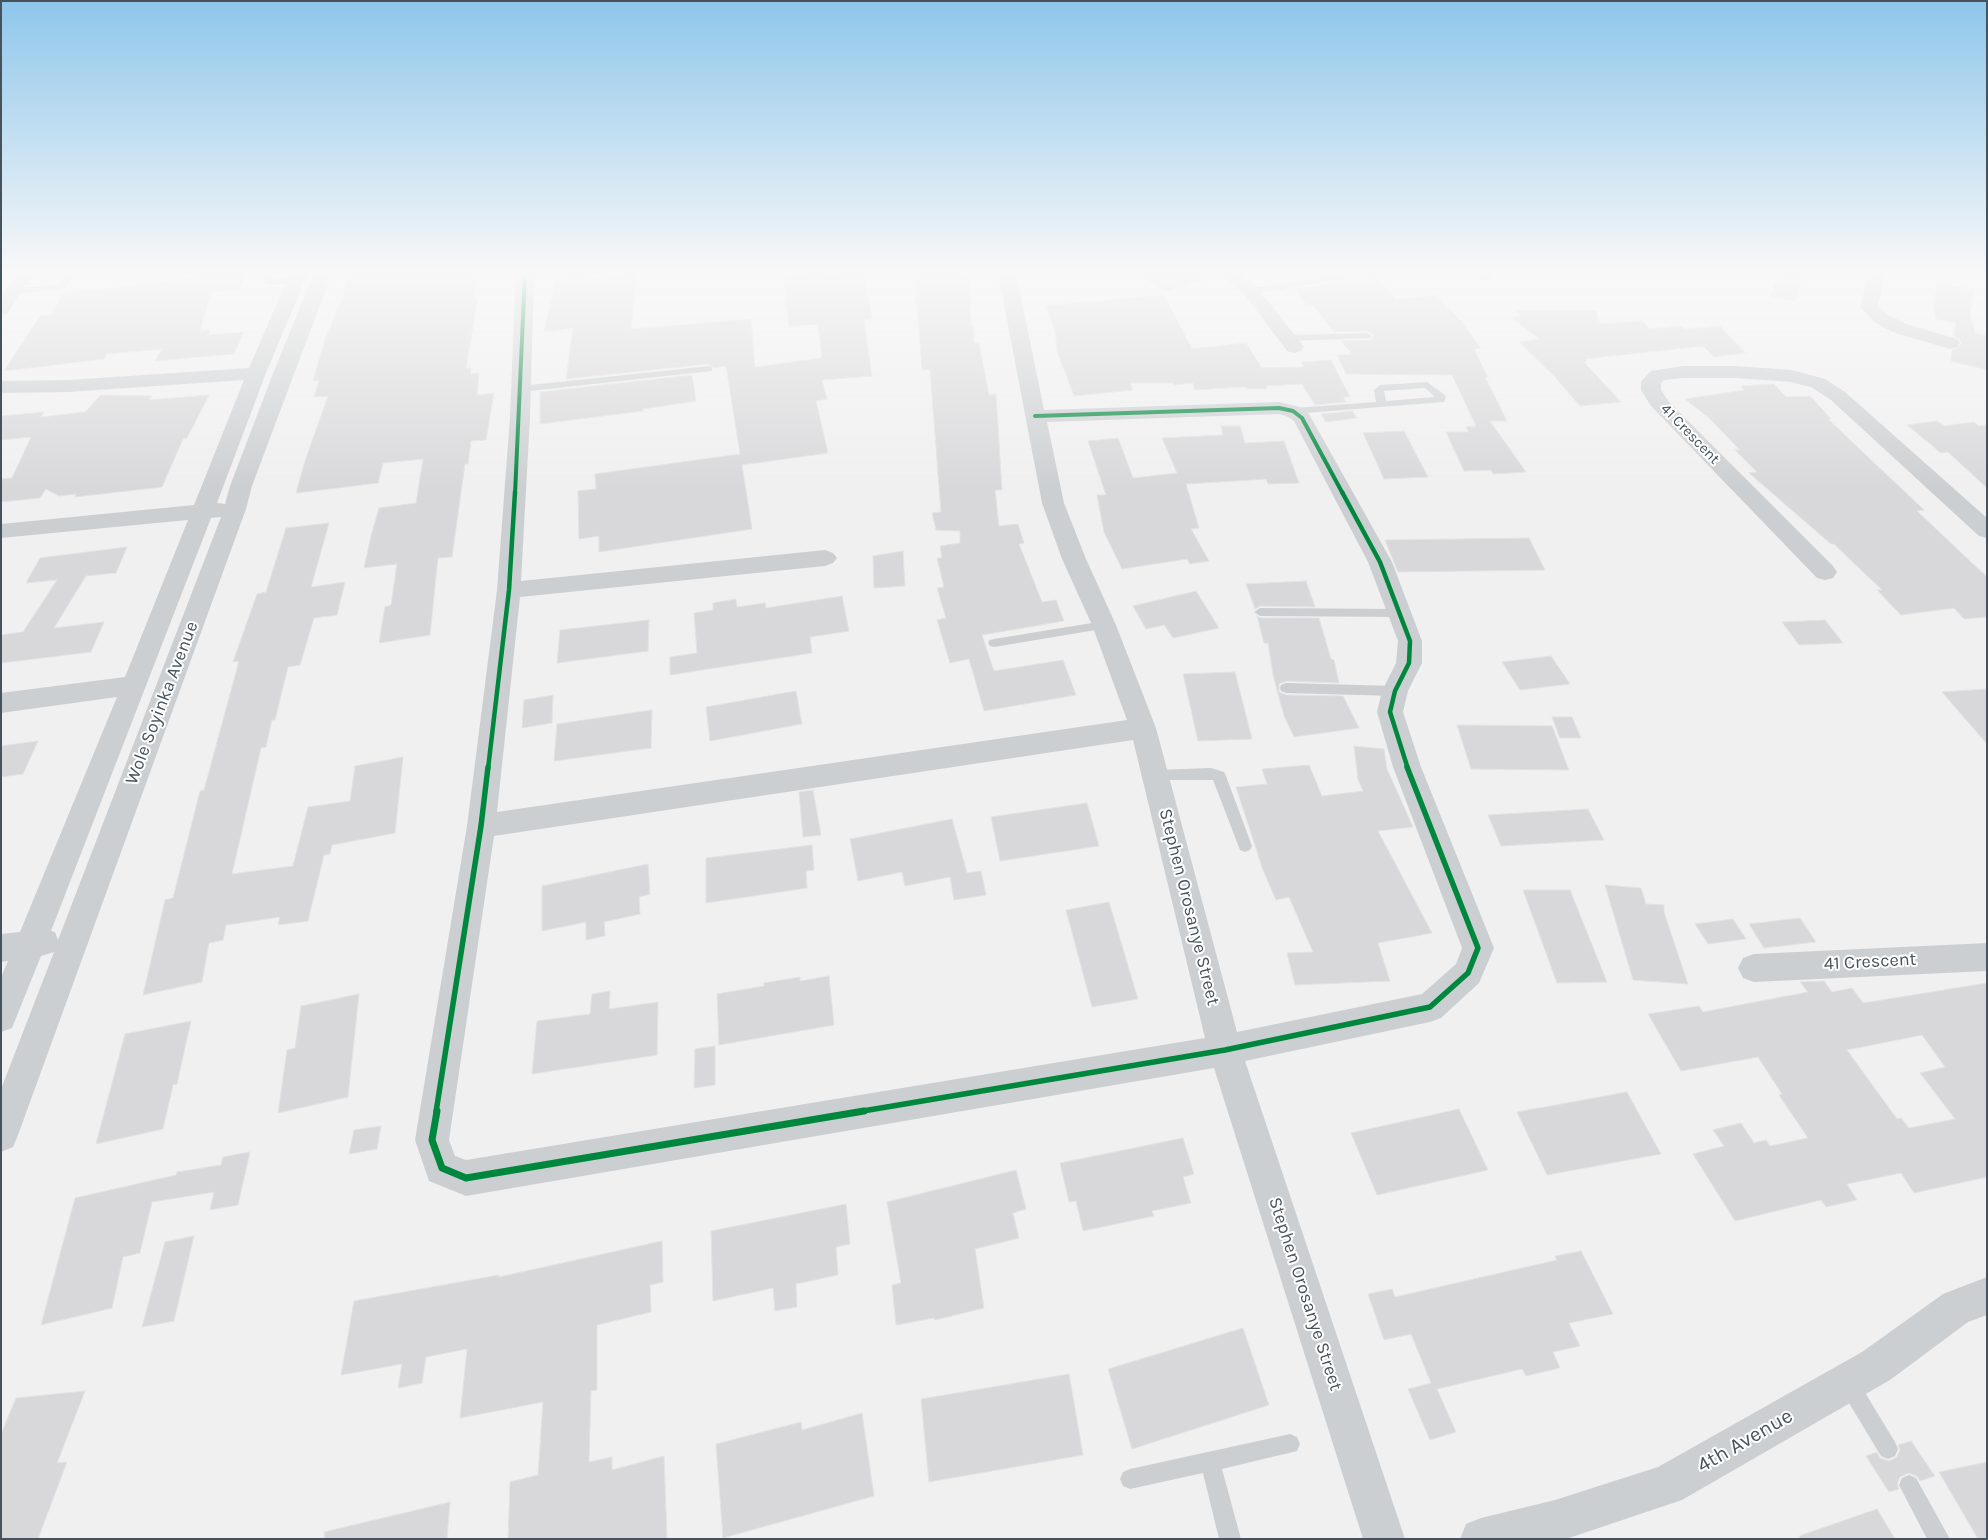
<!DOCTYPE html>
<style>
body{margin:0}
#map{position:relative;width:1988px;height:1540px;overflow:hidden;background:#f1f0f0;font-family:Karla,sans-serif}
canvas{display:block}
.frame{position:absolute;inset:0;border:2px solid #46535d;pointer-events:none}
</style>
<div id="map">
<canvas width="1988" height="1540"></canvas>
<div class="frame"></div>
</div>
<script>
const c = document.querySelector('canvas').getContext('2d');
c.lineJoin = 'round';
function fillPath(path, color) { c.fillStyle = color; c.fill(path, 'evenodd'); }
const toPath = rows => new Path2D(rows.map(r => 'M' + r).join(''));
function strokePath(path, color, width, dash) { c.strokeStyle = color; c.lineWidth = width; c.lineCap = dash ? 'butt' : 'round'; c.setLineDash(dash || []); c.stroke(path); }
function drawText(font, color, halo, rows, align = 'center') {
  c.font = font + ' Karla,sans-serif'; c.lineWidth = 4; c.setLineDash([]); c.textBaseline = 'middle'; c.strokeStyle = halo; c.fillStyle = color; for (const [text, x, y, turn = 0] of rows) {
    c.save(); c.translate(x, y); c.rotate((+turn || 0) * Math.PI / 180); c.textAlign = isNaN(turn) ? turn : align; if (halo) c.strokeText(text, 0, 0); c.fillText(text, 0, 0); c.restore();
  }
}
const building = toPath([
 [196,273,246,273,238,290,211,292,200,331,210,330,208,335,244,332,234,354,155,361,162,349,107,354,104,359,4,371,40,316,51,315,63,293,192,279,196,273],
 [348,273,477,273,474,298,477,298,477,303,466,368,471,368,471,374,479,373,477,395,494,393,486,440,471,441,468,464,465,464,452,557,438,558,430,635,379,643,385,607,391,605,397,564,364,568,371,536,379,508,416,503,423,459,383,463,378,483,296,493,305,461,328,396,314,397,319,380,313,381,327,332,329,331,340,302,342,302,348,273],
 [566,273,587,273,586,279,637,275,631,329,751,319,755,367,822,358,818,324,789,327,784,275,864,273,872,319,864,320,872,376,822,380,827,399,816,401,828,453,742,465,752,529,599,552,599,536,579,539,578,491,596,489,595,474,740,454,726,366,714,368,709,364,566,379,573,328,544,332,555,281,566,280,566,273],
 [917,273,965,273,965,275,969,275,971,325,973,325,974,343,979,343,989,395,996,394,1002,490,995,490,999,526,1018,524,1024,543,1019,544,1042,602,1056,600,1064,621,982,635,994,671,1063,660,1076,695,984,711,969,659,950,663,937,620,946,618,937,588,944,587,937,558,942,558,940,546,960,543,960,531,936,530,932,513,941,512,930,370,922,369,917,305,915,305,917,273],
 [1135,273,1214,273,1215,275,1166,292,1135,273],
 [1282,273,1339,273,1288,280,1282,273],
 [1369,273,1373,273,1396,300,1436,295,1462,322,1481,348,1474,349,1488,377,1485,377,1507,421,1490,421,1526,472,1493,474,1491,470,1464,471,1446,432,1469,432,1466,427,1476,426,1452,375,1346,374,1337,355,1352,354,1341,341,1370,340,1374,336,1367,331,1334,332,1313,305,1307,305,1295,289,1363,278,1369,273],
 [1779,273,1803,273,1795,302,1770,296,1779,273],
 [1938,283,1961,288,1962,283,1963,289,1974,291,1970,314,1975,333,1987,335,1987,370,1951,361,1952,350,1958,348,1962,343,1958,338,1954,336,1956,323,1936,319,1933,305,1938,283],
 [1164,295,1192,349,1246,343,1262,368,1304,367,1301,362,1331,360,1350,397,1343,397,1346,402,1315,405,1302,384,1266,386,1267,389,1247,389,1246,387,1195,390,1193,383,1174,385,1173,383,1130,383,1133,390,1074,396,1057,351,1055,331,1046,306,1164,295],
 [1516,310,1596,310,1600,324,1642,321,1650,329,1680,326,1684,329,1720,326,1745,353,1714,357,1703,346,1585,359,1587,361,1584,362,1621,402,1580,406,1553,375,1519,342,1539,339,1512,318,1520,316,1516,310],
 [692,375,696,401,643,409,643,411,540,424,540,392,692,375],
 [1774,384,1786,397,1810,396,1831,419,1828,419,1924,510,1917,511,1987,577,1987,617,1964,619,1954,608,1901,615,1877,590,1882,590,1834,544,1831,544,1749,473,1757,472,1735,450,1740,450,1709,418,1685,399,1744,390,1741,386,1774,384],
 [101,395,152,396,149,400,209,395,187,438,183,439,162,487,75,497,76,494,59,496,46,489,40,498,1,502,1,479,12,478,31,437,1,440,1,416,44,412,41,417,85,412,101,395],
 [1352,411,1357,418,1326,422,1321,414,1352,411],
 [1937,421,1944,426,1974,422,1978,426,1987,425,1987,488,1948,452,1941,453,1907,425,1937,421],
 [1221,426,1240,426,1245,443,1284,441,1299,483,1268,484,1266,479,1186,484,1199,528,1191,529,1209,561,1190,564,1187,559,1122,569,1104,532,1097,495,1106,495,1088,441,1118,438,1133,478,1177,473,1162,438,1223,435,1221,426],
 [1404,431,1428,477,1384,479,1363,433,1404,431],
 [329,523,311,587,345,582,337,615,314,618,300,665,288,667,275,720,272,720,266,747,261,748,232,874,293,866,308,807,350,801,355,766,403,757,395,833,332,845,330,854,324,855,308,921,278,925,280,917,226,925,223,940,209,943,202,982,143,995,165,900,173,898,200,791,204,790,239,661,233,662,257,594,266,592,286,528,329,523],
 [1529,538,1545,570,1398,572,1385,540,1529,538],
 [127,547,116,573,86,576,54,628,104,622,91,652,1,663,1,635,23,632,57,580,26,583,40,558,127,547],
 [903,551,905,586,874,588,873,556,903,551],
 [1306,581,1315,607,1260,606,1255,609,1246,584,1306,581],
 [1196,591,1219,628,1173,638,1164,625,1146,629,1133,606,1196,591],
 [842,596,849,631,810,637,812,653,670,675,670,657,697,653,694,613,713,610,713,603,736,599,737,607,765,603,766,608,842,596],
 [1257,616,1260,618,1319,618,1331,659,1334,660,1339,683,1286,681,1279,684,1279,692,1286,695,1343,696,1359,728,1294,737,1284,716,1273,675,1268,643,1264,643,1257,616],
 [649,620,648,651,557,663,560,630,649,620],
 [1825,620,1843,643,1799,645,1782,622,1825,620],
 [1551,656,1570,684,1520,690,1502,662,1551,656],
 [1235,672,1252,739,1198,741,1183,674,1235,672],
 [1987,689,1987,744,1942,692,1987,689],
 [796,691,802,724,710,741,706,707,796,691],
 [553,695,552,723,522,728,524,700,553,695],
 [652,710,651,748,554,761,557,724,652,710],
 [1552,717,1572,717,1581,738,1560,738,1552,717],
 [1457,725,1552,726,1569,770,1471,769,1457,725],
 [38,741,23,774,1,777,1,746,38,741],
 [1354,746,1384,749,1387,769,1413,827,1378,831,1432,933,1378,943,1390,981,1295,985,1287,953,1313,952,1289,897,1276,900,1263,870,1236,787,1267,784,1262,769,1309,765,1322,796,1363,791,1358,779,1354,746],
 [813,790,821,835,803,837,799,792,813,790],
 [1087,803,1099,846,1000,861,991,817,1087,803],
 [1588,809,1604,840,1501,846,1488,815,1588,809],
 [952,819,967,873,981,871,986,895,954,900,950,877,905,886,902,872,858,881,850,839,952,819],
 [812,845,814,870,806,871,807,888,706,903,706,858,812,845],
 [648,864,650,894,639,897,640,914,604,922,605,936,586,940,586,922,542,931,542,886,648,864],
 [1605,885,1641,888,1646,904,1664,905,1664,912,1688,984,1633,980,1605,885],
 [1523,890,1570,890,1607,982,1557,983,1523,890],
 [1109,902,1138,999,1092,1007,1066,910,1109,902],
 [1800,918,1816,942,1764,948,1749,924,1800,918],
 [1733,919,1746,939,1708,944,1695,924,1733,919],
 [829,976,834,1025,719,1045,717,994,764,986,764,983,800,977,800,981,829,976],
 [1824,981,1832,992,1852,988,1863,1003,1987,983,1987,1177,1914,1193,1901,1173,1847,1184,1857,1200,1826,1207,1821,1200,1735,1221,1693,1154,1724,1146,1713,1130,1741,1123,1754,1143,1766,1140,1770,1146,1808,1138,1779,1095,1782,1094,1758,1057,1681,1071,1648,1014,1699,1006,1703,1012,1808,992,1800,982,1824,981],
 [1922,1035,1945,1067,1920,1073,1955,1119,1909,1128,1901,1118,1897,1119,1847,1050,1922,1035],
 [610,991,609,1009,658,1002,657,1055,532,1074,537,1021,590,1014,592,994,610,991],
 [359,994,348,1097,278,1113,287,1050,295,1048,301,1006,359,994],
 [191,1021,177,1084,173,1085,163,1129,96,1144,125,1034,191,1021],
 [715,1046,715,1085,694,1088,695,1049,715,1046],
 [1627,1092,1661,1154,1547,1175,1517,1112,1627,1092],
 [1459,1109,1488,1170,1377,1195,1351,1133,1459,1109],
 [381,1126,377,1149,349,1154,354,1130,381,1126],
 [1183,1138,1194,1174,1183,1177,1191,1203,1152,1211,1154,1216,1083,1231,1076,1201,1069,1202,1060,1163,1183,1138],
 [250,1152,238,1205,210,1210,214,1192,152,1202,140,1253,123,1257,112,1308,41,1325,75,1198,176,1175,177,1172,221,1165,223,1157,250,1152],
 [1016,1170,1026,1209,1013,1213,1019,1238,975,1249,984,1308,935,1320,934,1318,896,1325,892,1285,901,1283,887,1202,1016,1170],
 [846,1204,850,1244,836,1247,838,1275,796,1284,797,1307,775,1311,773,1288,713,1301,711,1231,846,1204],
 [194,1236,174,1321,142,1327,165,1242,194,1236],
 [662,1241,663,1282,650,1285,651,1312,597,1325,597,1390,591,1391,589,1462,612,1457,612,1470,664,1456,667,1539,508,1539,510,1482,538,1475,543,1402,460,1418,467,1349,426,1357,422,1383,398,1388,402,1364,341,1375,354,1301,499,1275,499,1277,662,1241],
 [1581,1251,1613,1314,1569,1323,1580,1346,1553,1352,1560,1368,1526,1376,1522,1369,1437,1389,1456,1432,1430,1440,1408,1389,1431,1383,1411,1334,1384,1340,1368,1294,1392,1289,1395,1297,1557,1260,1555,1256,1581,1251],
 [1243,1328,1269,1405,1132,1449,1108,1369,1243,1328],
 [1069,1374,1083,1455,929,1482,921,1399,1069,1374],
 [85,1391,57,1463,67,1462,38,1539,1,1539,1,1434,16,1398,85,1391],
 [862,1413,874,1496,723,1538,716,1444,801,1422,802,1430,862,1413],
 [1911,1441,1935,1476,1920,1481,1917,1476,1908,1473,1900,1477,1897,1484,1899,1489,1889,1492,1866,1456,1877,1452,1880,1458,1889,1461,1897,1457,1900,1450,1898,1445,1911,1441],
 [1987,1462,1987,1539,1978,1539,1939,1472,1987,1462],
 [450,1502,447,1539,325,1539,324,1532,450,1502],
 [1877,1509,1895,1539,1800,1539,1799,1536,1877,1509]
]);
fillPath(building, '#d8d8da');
strokePath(building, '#e2e2e3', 1);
fillPath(toPath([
 [21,273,47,273,43,276,24,277,21,276,21,273],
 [67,273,75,273,65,288,12,295,7,292,12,289,59,284,67,273],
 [265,273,273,273,272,279,296,277,300,280,296,283,270,285,263,280,265,273],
 [1349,273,1367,273,1363,276,1251,294,1247,291,1251,288,1349,273],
 [1367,333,1372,336,1370,338,1289,341,1284,338,1289,335,1367,333],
 [709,366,712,367,712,371,521,392,516,389,521,386,709,366],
 [1427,382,1445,395,1446,397,1444,402,1293,414,1288,411,1293,408,1376,402,1374,390,1380,385,1427,382],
 [1425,388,1435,397,1386,401,1384,391,1425,388],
 [1260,608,1399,609,1405,613,1399,617,1260,616,1254,612,1260,608],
 [1104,621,1108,622,1110,625,1108,628,994,647,990,646,988,643,990,640,994,639,1104,621],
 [1286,683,1395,686,1400,688,1401,691,1400,694,1395,696,1286,693,1281,691,1280,688,1281,685,1286,683],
 [1211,768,1224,772,1226,776,1252,846,1250,850,1245,852,1240,850,1213,780,1155,780,1150,779,1148,775,1150,771,1155,770,1211,768],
 [1848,1373,1855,1376,1895,1442,1898,1449,1895,1456,1888,1459,1881,1456,1841,1390,1838,1383,1841,1376,1848,1373],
 [1290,1434,1297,1437,1300,1444,1297,1451,1222,1469,1241,1539,1219,1539,1203,1473,1130,1489,1123,1486,1120,1479,1123,1472,1130,1469,1290,1434],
 [1909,1475,1916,1478,1950,1539,1927,1539,1899,1485,1902,1478,1909,1475]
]), '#cccfd1');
fillPath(toPath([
 [16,273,34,273,7,314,1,315,1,296,16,273],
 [290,273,308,273,266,373,217,503,225,504,230,486,274,371,314,273,332,273,252,486,246,509,18,1135,13,1147,1,1152,1,1089,54,952,41,956,12,1028,1,1032,1,977,8,961,1,962,1,934,20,932,117,697,1,713,1,693,125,677,188,520,1,538,1,524,194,505,244,380,68,392,1,393,1,381,68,380,249,368,290,273],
 [221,517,58,940,55,932,51,931,211,518,221,517],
 [516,273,534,273,530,417,521,581,825,550,833,553,837,558,833,563,825,566,520,597,497,812,1127,720,1092,625,1062,559,1042,503,998,273,1016,273,1044,410,1279,402,1300,407,1309,414,1392,562,1422,641,1422,663,1408,691,1403,712,1421,767,1494,948,1479,983,1441,1018,1430,1022,1245,1061,1405,1539,1363,1539,1214,1068,466,1196,429,1181,415,1140,467,826,497,590,510,417,516,273],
 [1279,414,1286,416,1294,421,1368,562,1398,641,1396,663,1382,691,1377,712,1393,767,1462,948,1456,964,1422,994,1237,1032,1156,728,1116,625,1086,559,1064,503,1047,422,1279,414],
 [1133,740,1205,1038,466,1160,455,1156,449,1140,494,836,1133,740],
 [1220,273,1239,273,1257,287,1304,347,1301,351,1294,353,1287,351,1245,295,1220,273],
 [1468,273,1494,273,1496,275,1493,279,1487,280,1471,277,1468,273],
 [1868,273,1886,273,1878,306,1889,315,1909,325,1957,339,1960,343,1957,347,1950,349,1895,333,1875,323,1860,307,1868,273],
 [1683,366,1735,366,1792,370,1825,379,1845,392,1987,518,1987,538,1979,536,1831,400,1811,387,1791,382,1735,378,1683,378,1664,380,1661,383,1661,390,1669,402,1833,566,1837,572,1833,578,1825,580,1817,578,1651,406,1641,390,1641,382,1644,378,1651,371,1683,366],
 [1987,943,1987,971,1754,982,1743,978,1738,968,1743,958,1754,954,1987,943]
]), '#cccfd1');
fillPath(toPath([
 [1987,1277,1987,1315,1968,1322,1890,1380,1682,1500,1566,1539,1460,1539,1466,1524,1481,1518,1555,1500,1658,1467,1862,1352,1943,1294,1987,1277]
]), '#cccfd1');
strokePath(toPath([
 [1035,416,1279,408,1293,411,1302,418,1343,494],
 [515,494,525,273]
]), '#00873e', 4);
strokePath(toPath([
 [1342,492,1380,562,1410,641,1409,663,1395,691,1390,712,1408,769],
 [488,769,509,590,515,492]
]), '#00873e', 4.5);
strokePath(toPath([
 [436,1112,481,826,488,767],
 [857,1112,1225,1050,1430,1007,1468,973,1478,948,1407,767]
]), '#00873e', 5.5);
strokePath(toPath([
 [437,1111,432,1140,442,1168,466,1178,864,1111]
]), '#00873e', 7);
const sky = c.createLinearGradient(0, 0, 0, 488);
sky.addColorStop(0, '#8ec6eb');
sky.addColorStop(0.56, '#f9f8f8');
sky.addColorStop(1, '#f9f8f800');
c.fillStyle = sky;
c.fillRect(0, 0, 1988, 488);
drawText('15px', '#46535d', '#fff', [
 ["41 Crescent",1690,434,46]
]);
drawText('18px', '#46535d', '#fff', [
 ["Wole Soyinka Avenue",162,703,-69],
 ["Stephen Orosanye Street",1189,907,76],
 ["41 Crescent",1870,962,-3],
 ["Stephen Orosanye Street",1305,1294,72]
]);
drawText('21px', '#46535d', '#fff', [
 ["4th Avenue",1745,1441,-30]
]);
</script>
